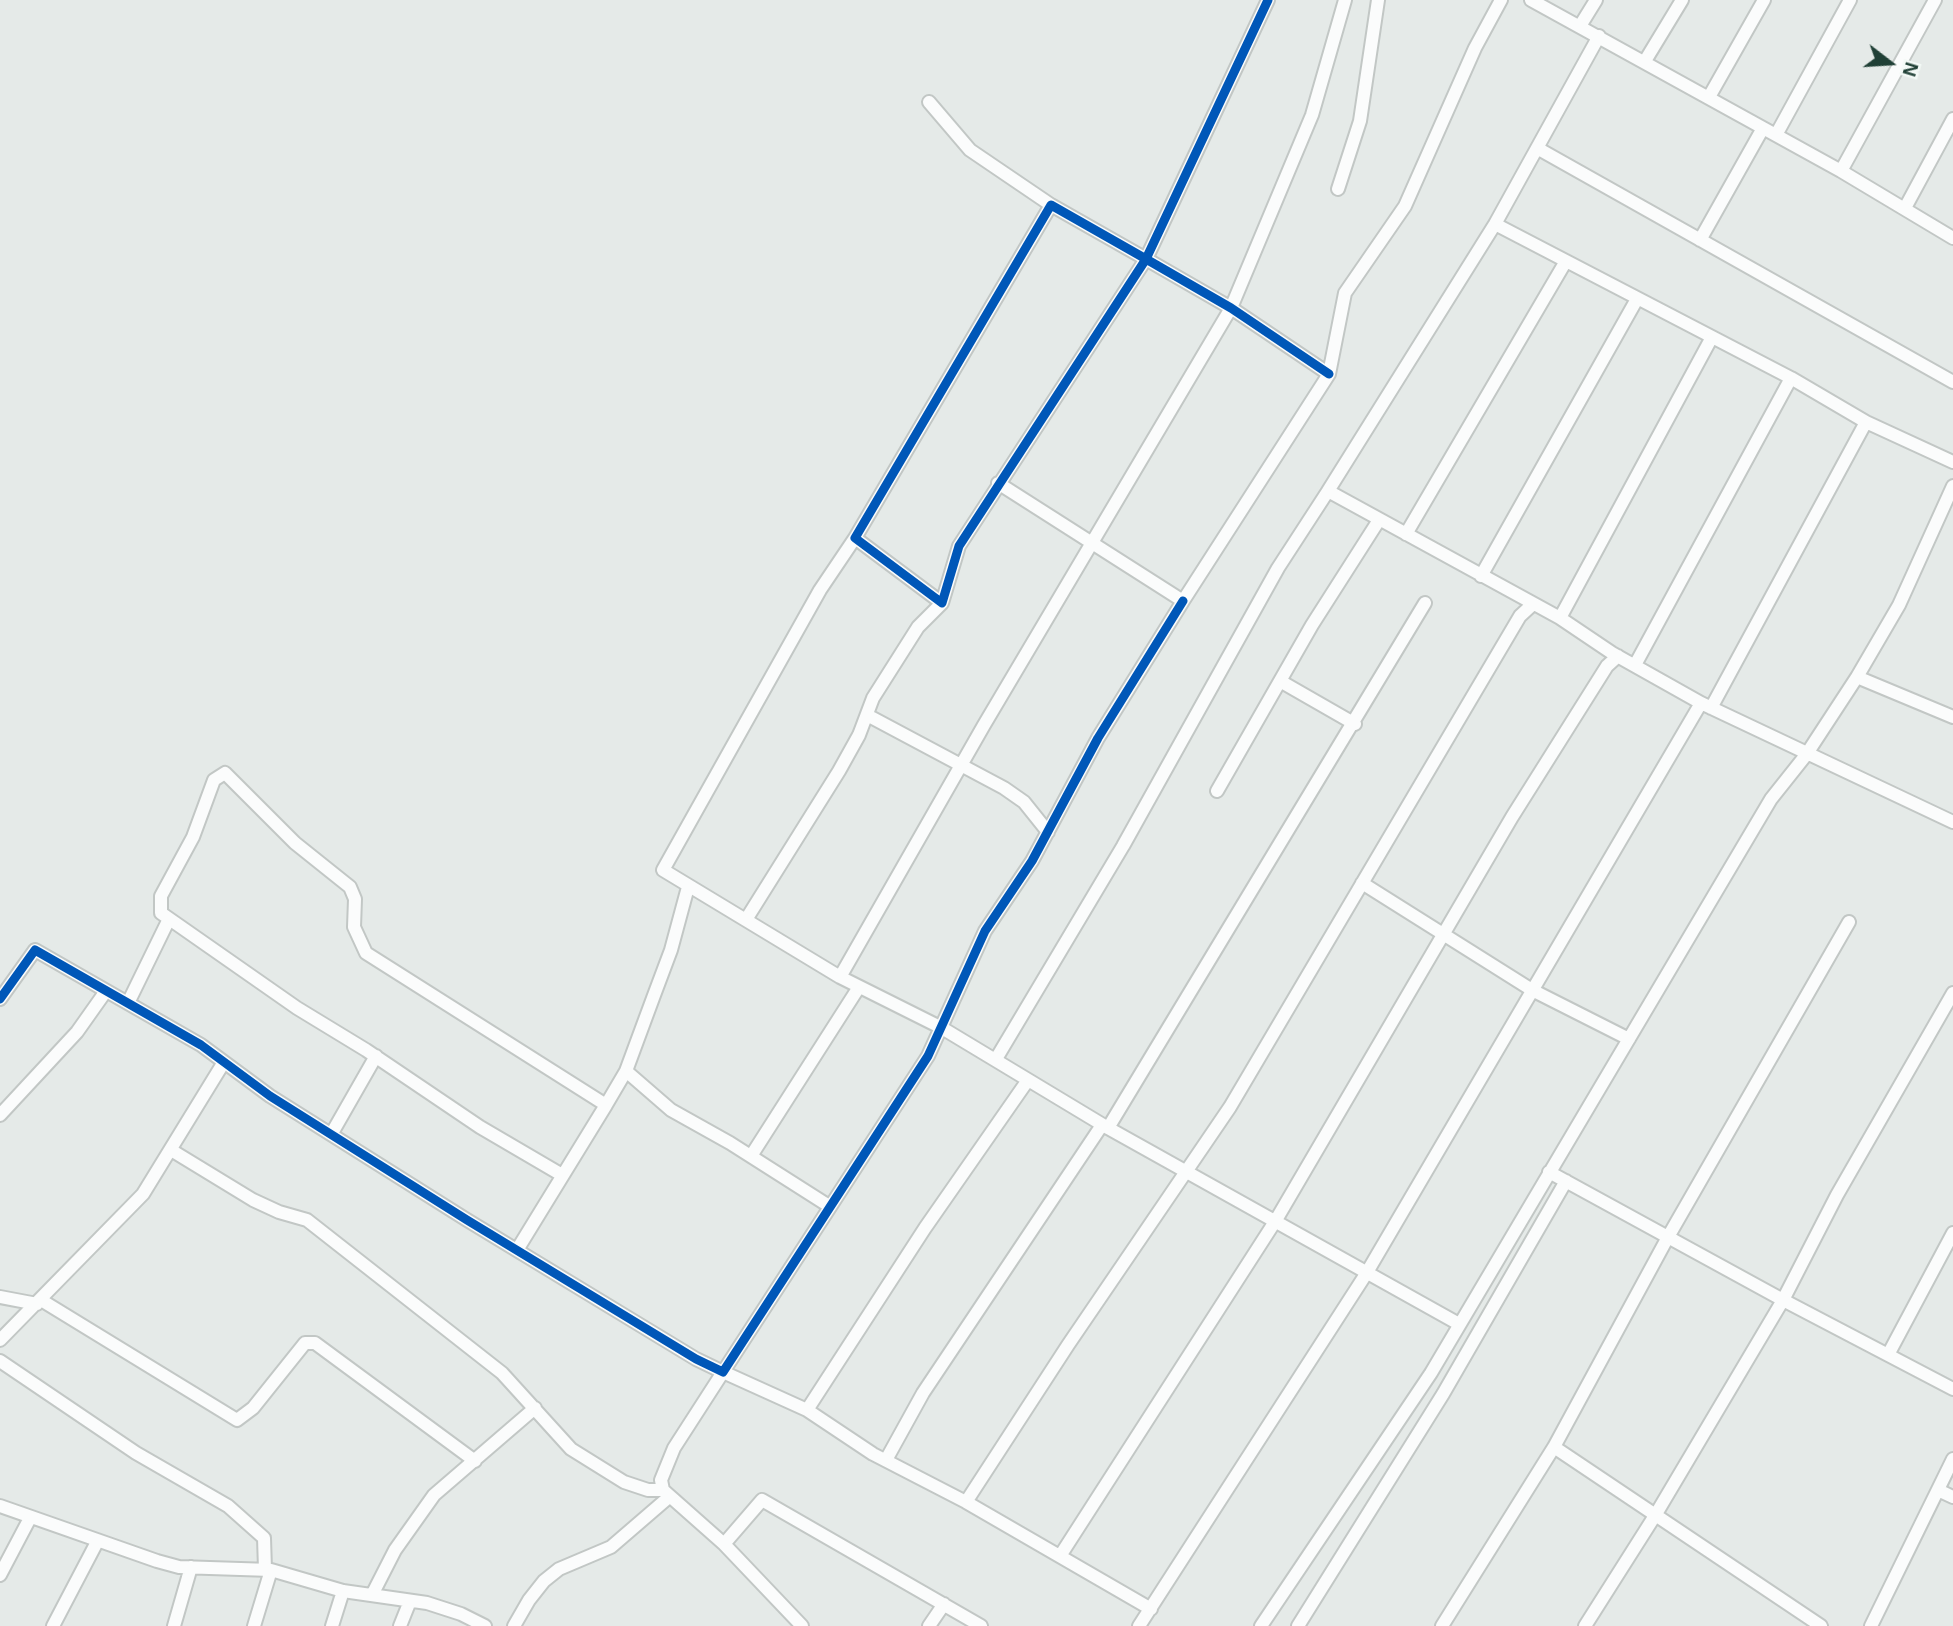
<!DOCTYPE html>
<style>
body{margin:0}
#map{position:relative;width:1953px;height:1626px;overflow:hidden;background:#e5eae8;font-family:Helvetica,sans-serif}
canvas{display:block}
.north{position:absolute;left:1855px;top:28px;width:70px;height:70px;-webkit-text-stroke:5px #f3f9f6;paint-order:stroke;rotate:107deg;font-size:19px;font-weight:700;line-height:28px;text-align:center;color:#204036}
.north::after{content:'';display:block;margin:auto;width:24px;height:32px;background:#204036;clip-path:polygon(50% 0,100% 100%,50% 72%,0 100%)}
</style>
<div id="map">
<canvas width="1953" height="1626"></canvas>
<div class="north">N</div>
</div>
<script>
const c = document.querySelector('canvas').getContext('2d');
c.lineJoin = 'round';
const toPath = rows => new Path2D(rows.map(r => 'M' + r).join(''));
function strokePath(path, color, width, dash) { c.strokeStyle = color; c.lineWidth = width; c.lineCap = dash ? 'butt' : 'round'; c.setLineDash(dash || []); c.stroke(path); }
const minor = toPath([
 [1268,0,1146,259,959,546,942,603,855,538,1051,205,1146,259,1231,308,1329,374],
 [1531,0,1841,171,1953,238],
 [1580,26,1596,0],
 [1599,36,1495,224,1328,491,1560,618,1612,653,1701,703,1953,822],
 [1645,61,1682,0],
 [1709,97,1764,0],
 [929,102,970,150,1051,205],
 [1776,135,1850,0],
 [1537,148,1953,382],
 [1841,171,1935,0],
 [1338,189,1360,121,1378,0],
 [1905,208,1953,119],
 [1495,224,1791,378,1866,422,1953,462],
 [1700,240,1763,128],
 [998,483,1183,601,1329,374,1345,293,1405,206,1475,48,1501,0],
 [1406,534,1566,261],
 [855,538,820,590,663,870,840,977,942,1028,1108,1128,1459,1324],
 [1481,576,1637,299],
 [1560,618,1712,337],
 [1635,665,1791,378],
 [1857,677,1953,717],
 [1280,681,1355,724],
 [1711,708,1866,422],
 [867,715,1004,788,1024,802,1048,832],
 [1217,791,1312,625,1379,520],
 [1362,883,1532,990,1629,1039],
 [747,918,839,771,859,735,873,698,918,627,942,603],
 [840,977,984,725,1231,308,1312,115,1345,0],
 [0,999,35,950,201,1045,270,1096,467,1220,696,1359,723,1372,928,1056,985,931,1032,861,1098,738,1183,601],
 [128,1003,169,919],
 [996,1059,1123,846,1278,568,1328,491],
 [626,1071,671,1110,730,1143,829,1206],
 [606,1105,626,1071,653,998,671,950,688,887],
 [0,1115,77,1032,106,991],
 [1108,1128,1425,603],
 [332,1133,376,1056],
 [171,1150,253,1200,279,1212,307,1220,502,1373,571,1449,624,1482,648,1490,663,1490],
 [751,1156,859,987],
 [1549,1172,1783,1300,1953,1389],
 [517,1250,606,1105,366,953,354,927,355,899,350,887,295,843,225,773,214,780,193,837,161,896,161,913,297,1008,366,1050,480,1127,562,1175],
 [0,1297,37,1304],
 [41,1300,237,1420,253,1408,305,1343,315,1343,475,1461],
 [0,1340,143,1194,224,1062],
 [1889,1353,1953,1233],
 [0,1361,136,1453,228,1506,264,1538,265,1569],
 [807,1410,925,1228,1028,1080],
 [1554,1447,1821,1626],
 [886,1460,923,1393,1102,1125],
 [1938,1490,1953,1497],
 [966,1502,1068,1345,1230,1107,1520,616,1533,604],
 [0,1506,157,1561,179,1567,271,1570,343,1591,427,1603,461,1614,485,1626],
 [724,1544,762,1500,981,1626],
 [1060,1556,1276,1220,1512,817,1607,666,1618,656],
 [0,1575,30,1518],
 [372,1595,395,1550,434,1495,535,1408],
 [53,1626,97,1542],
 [174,1626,191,1567],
 [254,1626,271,1570],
 [332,1626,343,1591],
 [400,1626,410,1601],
 [514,1626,529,1600,544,1581,559,1569,611,1547,669,1497],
 [802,1626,724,1544,663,1490,661,1480,674,1448,723,1372,807,1410,873,1454,966,1502,1151,1609],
 [929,1626,944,1604],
 [1139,1626,1366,1274,1701,703],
 [1261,1626,1431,1373,1771,799,1806,755,1857,677,1899,605,1953,486],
 [1298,1626,1443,1394,1566,1181],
 [1442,1626,1554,1447,1668,1237,1849,922],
 [1585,1626,1656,1514,1783,1300,1837,1195,1953,993],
 [1871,1626,1953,1459]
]);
strokePath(minor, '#c2c7c5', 16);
strokePath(minor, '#fbfcfc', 12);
strokePath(toPath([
 [1268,0,1146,259,959,546,942,603,855,538,1051,205,1146,259,1231,308,1329,374],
 [0,999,35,950,201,1045,270,1096,467,1220,696,1359,723,1372,928,1056,985,931,1032,861,1098,738,1183,601]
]), '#0057b8', 9);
</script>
